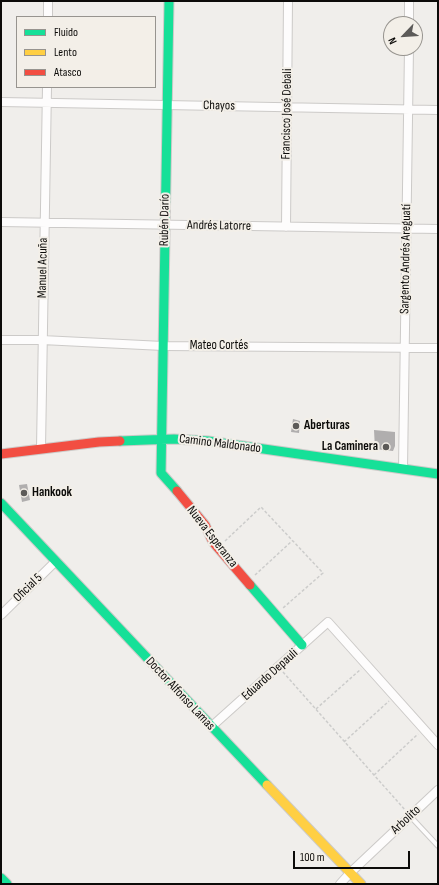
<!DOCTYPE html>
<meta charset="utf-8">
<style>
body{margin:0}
#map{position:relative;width:439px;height:885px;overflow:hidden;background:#f0eeeb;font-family:"Sofia Sans Condensed",sans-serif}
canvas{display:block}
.frame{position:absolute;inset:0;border:2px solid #0c0b09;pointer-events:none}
.legend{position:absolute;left:16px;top:16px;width:140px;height:72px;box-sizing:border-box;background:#f3efe8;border:1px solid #97948f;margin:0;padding:5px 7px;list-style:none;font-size:12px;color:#0c0b09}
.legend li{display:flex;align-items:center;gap:8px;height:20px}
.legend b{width:20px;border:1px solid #97948f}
.north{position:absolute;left:383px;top:16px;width:40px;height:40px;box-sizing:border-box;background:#f3efe8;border:1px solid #97948f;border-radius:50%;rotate:245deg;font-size:11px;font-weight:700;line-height:16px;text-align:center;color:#0c0b09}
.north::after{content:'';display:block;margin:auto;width:14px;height:18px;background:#5c5a58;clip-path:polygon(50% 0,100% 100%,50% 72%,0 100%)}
.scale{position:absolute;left:293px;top:851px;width:117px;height:18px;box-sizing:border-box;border:2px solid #0c0b09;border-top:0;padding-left:5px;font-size:12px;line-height:14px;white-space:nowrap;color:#0c0b09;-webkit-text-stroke:3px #f3efe8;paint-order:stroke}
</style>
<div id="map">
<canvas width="439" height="885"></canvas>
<div class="frame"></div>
<ul class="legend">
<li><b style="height:5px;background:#16e098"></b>Fluido</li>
<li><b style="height:5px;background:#ffcf43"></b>Lento</li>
<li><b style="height:5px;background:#f24e42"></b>Atasco</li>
</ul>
<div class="north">N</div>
<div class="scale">100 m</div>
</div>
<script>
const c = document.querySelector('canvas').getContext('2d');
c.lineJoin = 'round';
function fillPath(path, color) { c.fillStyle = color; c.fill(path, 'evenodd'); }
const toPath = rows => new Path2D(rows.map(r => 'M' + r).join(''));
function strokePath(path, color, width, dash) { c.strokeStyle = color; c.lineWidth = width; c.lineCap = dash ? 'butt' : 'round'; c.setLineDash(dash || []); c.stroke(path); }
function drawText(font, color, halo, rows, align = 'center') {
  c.font = font + ' "Sofia Sans Condensed",sans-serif'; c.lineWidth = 4; c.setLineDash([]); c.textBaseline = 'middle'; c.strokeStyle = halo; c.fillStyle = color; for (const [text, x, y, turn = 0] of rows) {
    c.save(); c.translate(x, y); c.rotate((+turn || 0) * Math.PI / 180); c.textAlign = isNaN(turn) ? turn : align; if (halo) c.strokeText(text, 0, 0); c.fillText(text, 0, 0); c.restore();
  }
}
fillPath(toPath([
 [293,419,300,421,299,433,291,432],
 [374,430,395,432,395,446,393,451,375,449],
 [27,484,30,500,22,502,19,485]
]), '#b0aeae');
const lane = toPath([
 [410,816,438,846]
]);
const street = toPath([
 [48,17,48,1],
 [409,24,409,1],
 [1,102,438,110],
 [1,222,438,229],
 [286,227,288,1],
 [1,340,42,340,163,346,438,348],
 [41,448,47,87],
 [403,469,409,48],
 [1,615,55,562],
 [211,727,328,622,438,745],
 [340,884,350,873,438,790]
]);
const fast = toPath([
 [169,1,161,473,177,491],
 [120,441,174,439,208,441,438,474],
 [1,503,267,785],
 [250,585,302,645],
 [1,878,7,884]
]);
const slow = toPath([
 [267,785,361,884]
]);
const jam = toPath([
 [1,454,99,442,120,441],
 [177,491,205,525,213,542,250,585]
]);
strokePath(lane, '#cccac8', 6);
strokePath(street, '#cccac8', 10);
strokePath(fast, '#cccac8', 11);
strokePath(slow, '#cccac8', 11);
strokePath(jam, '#cccac8', 11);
strokePath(toPath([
 [225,541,261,507,323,573,283,608],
 [255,575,292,541],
 [283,672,405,810],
 [316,709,361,669],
 [344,742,389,701],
 [374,775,418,734]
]), '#cccccb', 1.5, [3, 2]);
strokePath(lane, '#fdfcfc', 4);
strokePath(street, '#fdfcfc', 8);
strokePath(fast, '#16e098', 9);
strokePath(slow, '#ffcf43', 9);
strokePath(jam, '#f24e42', 9);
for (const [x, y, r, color] of [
 [296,426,4,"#5c5a58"],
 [386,447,4,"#5c5a58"],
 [24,493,4,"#5c5a58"]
]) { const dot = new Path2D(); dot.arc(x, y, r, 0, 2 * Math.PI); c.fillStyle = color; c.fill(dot); strokePath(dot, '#f3efe8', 1.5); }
drawText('13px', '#0c0b09', '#f3efe8', [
 ["Chayos",219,106,1],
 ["Francisco José Debali",287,114,-89],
 ["Rubén Darío",165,220,-89],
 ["Andrés Latorre",219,226,1],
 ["Sargento Andrés Areguatí",406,259,-89],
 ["Manuel Acuña",43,268,-89],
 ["Mateo Cortés",219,346],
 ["Camino Maldonado",220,444,7],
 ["Nueva Esperanza",212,537,52],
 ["Oficial 5",28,588,-44],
 ["Eduardo Depauli",270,675,-42],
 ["Doctor Alfonso Lamas",180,694,47],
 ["Arbolito",406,820,-43]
]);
drawText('bold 13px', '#0c0b09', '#f3efe8', [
 ["Aberturas",304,426],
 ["La Caminera",378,447,"right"],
 ["Hankook",32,493]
], 'left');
</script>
